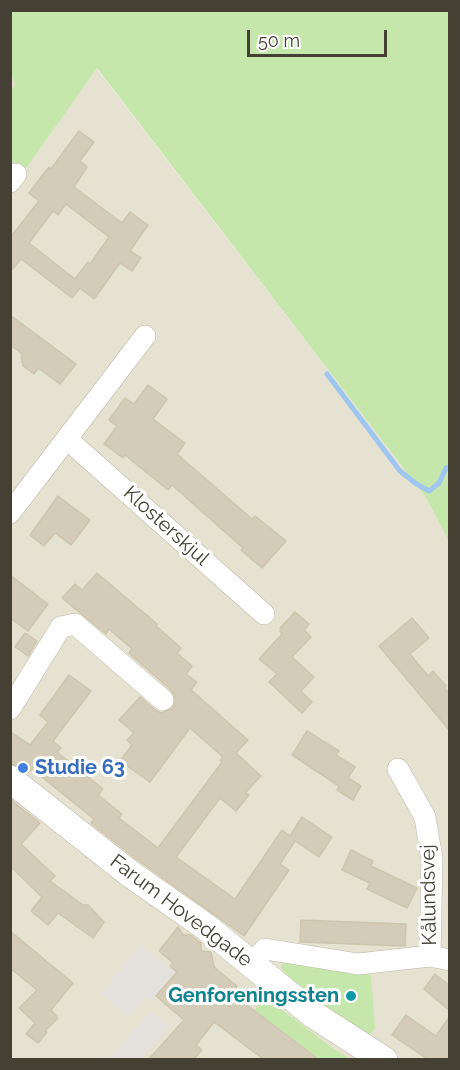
<!DOCTYPE html>
<meta charset="utf-8">
<style>
body{margin:0}
#map{position:relative;width:460px;height:1070px;overflow:hidden;background:#f2efe4;font-family:Raleway,sans-serif}
canvas{display:block}
.frame{position:absolute;inset:0;border:12px solid #444034;pointer-events:none}
.scale{position:absolute;left:247px;top:30px;width:140px;height:27px;box-sizing:border-box;border:3px solid #444034;border-top:0;padding-left:8px;font-size:18px;line-height:21px;white-space:nowrap;color:#444034;-webkit-text-stroke:4px #fff;paint-order:stroke}
</style>
<div id="map">
<canvas width="460" height="1070"></canvas>
<div class="frame"></div>
<div class="scale">50 m</div>
</div>
<script>
const c = document.querySelector('canvas').getContext('2d');
c.lineJoin = 'round';
function fillPath(path, color) { c.fillStyle = color; c.fill(path, 'evenodd'); }
const toPath = rows => new Path2D(rows.map(r => 'M' + r).join(''));
function strokePath(path, color, width, dash) { c.strokeStyle = color; c.lineWidth = width; c.lineCap = dash ? 'butt' : 'round'; c.setLineDash(dash || []); c.stroke(path); }
function drawText(font, color, halo, rows, align = 'center') {
  c.font = font + ' Raleway,sans-serif'; c.lineWidth = 6; c.setLineDash([]); c.textBaseline = 'middle'; c.strokeStyle = halo; c.fillStyle = color; for (const [text, x, y, turn = 0] of rows) {
    c.save(); c.translate(x, y); c.rotate((+turn || 0) * Math.PI / 180); c.textAlign = isNaN(turn) ? turn : align; if (halo) c.strokeText(text, 0, 0); c.fillText(text, 0, 0); c.restore();
  }
}
fillPath(toPath([
 [10,12,96,68,427,499,449,542,449,1059,11,1059]
]), '#e6e2d2');
fillPath(toPath([
 [11,11,449,11,449,542,427,499,97,68,24,171,11,160,10,93,15,84,11,75],
 [285,960,371,975,375,1029,365,1039,289,984,281,966],
 [265,997,334,1049,350,1059,319,1059,254,1010]
]), '#c6e7ac');
fillPath(toPath([
 [140,944,174,972,151,1002,145,997,128,1016,101,994],
 [151,1011,170,1026,140,1059,109,1059]
]), '#e3e1dc');
strokePath(toPath([
 [327,374,400,471,415,483,429,491,439,483,446,468,450,467]
]), '#9fc6f0', 5);
const building = toPath([
 [79,131,94,142,80,161,87,167,74,187,122,223,130,212,148,225,130,251,141,258,132,271,120,263,94,299,80,288,72,298,21,259,10,272,10,238,39,201,29,193,49,167,51,169,79,131],
 [66,204,109,237,90,264,88,262,75,279,29,243,53,211,58,215,66,204],
 [10,315,76,364,60,384,38,368,34,374,23,366,21,353,10,345,10,315],
 [148,385,167,399,153,419,185,443,177,454,252,519,255,516,286,541,262,568,241,550,243,548,172,485,168,490,125,455,123,458,104,444,117,426,109,420,125,398,134,404,148,385],
 [58,496,90,520,71,545,55,533,44,546,30,535,58,496],
 [97,573,157,624,156,626,181,648,177,653,192,666,186,674,197,682,191,690,248,740,236,753,261,776,245,793,249,795,236,811,220,798,176,857,235,899,282,830,290,836,302,817,332,837,319,857,295,841,280,864,289,870,244,936,135,858,91,823,94,819,32,769,28,773,19,766,10,764,10,732,30,745,48,722,40,715,69,675,91,691,53,741,61,748,57,752,103,789,98,795,122,814,119,818,158,848,222,762,220,760,223,757,190,728,150,782,120,761,132,745,127,740,134,733,119,720,140,697,155,710,161,713,172,709,175,703,175,696,171,690,129,653,132,649,109,629,106,634,62,598,75,584,82,590,97,573],
 [10,575,48,604,28,631,10,618,10,575],
 [295,612,309,624,304,630,311,637,292,657,314,677,301,691,312,702,302,713,269,682,277,674,259,659,282,634,280,631,282,629,280,628,295,612],
 [412,618,429,638,410,654,428,676,433,671,446,686,444,688,450,695,450,731,379,646,412,618],
 [25,633,37,641,28,656,15,647,25,633],
 [307,731,339,751,336,755,355,767,348,778,361,786,353,800,337,790,339,786,292,755,307,731],
 [10,799,40,823,21,844,55,876,50,881,83,905,88,905,104,922,93,938,58,913,48,925,31,911,42,897,10,866,10,799],
 [351,850,373,861,371,866,417,888,407,908,367,889,370,883,342,870,351,850],
 [301,920,406,924,405,946,300,942,301,920],
 [178,927,183,935,190,935,201,943,201,951,211,952,214,967,237,986,235,989,238,992,235,996,318,1059,263,1059,214,1022,196,1045,202,1050,194,1059,149,1059,184,1020,156,996,177,972,170,966,173,963,159,951,178,927],
 [10,931,73,983,51,1010,58,1018,45,1031,47,1032,38,1043,26,1034,35,1023,19,1008,37,990,10,968,10,931],
 [435,974,450,986,450,1011,424,989,435,974],
 [406,1015,436,1036,450,1016,450,1059,427,1059,392,1035,406,1015]
]);
fillPath(building, '#d4ccb9');
strokePath(building, '#cec5ad', 1.5);
const minor = toPath([
 [10,182,16,174],
 [67,439,264,614],
 [10,513,145,336],
 [10,709,61,627,75,624,163,700],
 [398,769,425,817,432,859,430,956],
 [252,964,265,949,358,964,430,956,450,960]
]);
const tertiary = toPath([
 [10,779,129,873,206,927,314,1015,384,1060]
]);
strokePath(minor, '#bdb8a7', 22);
strokePath(tertiary, '#bdb8a7', 28);
strokePath(minor, '#fff', 21);
strokePath(tertiary, '#fff', 27);
for (const [x, y, r, color] of [
 [23,768,6,"#3f7fe0"],
 [351,996,6,"#0f9aa8"]
]) { const dot = new Path2D(); dot.arc(x, y, r, 0, 2 * Math.PI); c.fillStyle = color; c.fill(dot); strokePath(dot, '#fff', 2); }
drawText('20px', '#444034', '#fff', [
 ["Klosterskjul",166,526,42],
 ["Kålundsvej",429,895,-91],
 ["Farum Hovedgade",181,911,37]
]);
drawText('bold 20px', '#366cbe', '#fff', [
 ["Studie 63",35,768]
], 'left');
drawText('bold 20px', '#0d838f', '#fff', [
 ["Genforeningssten",339,996]
], 'right');
</script>
